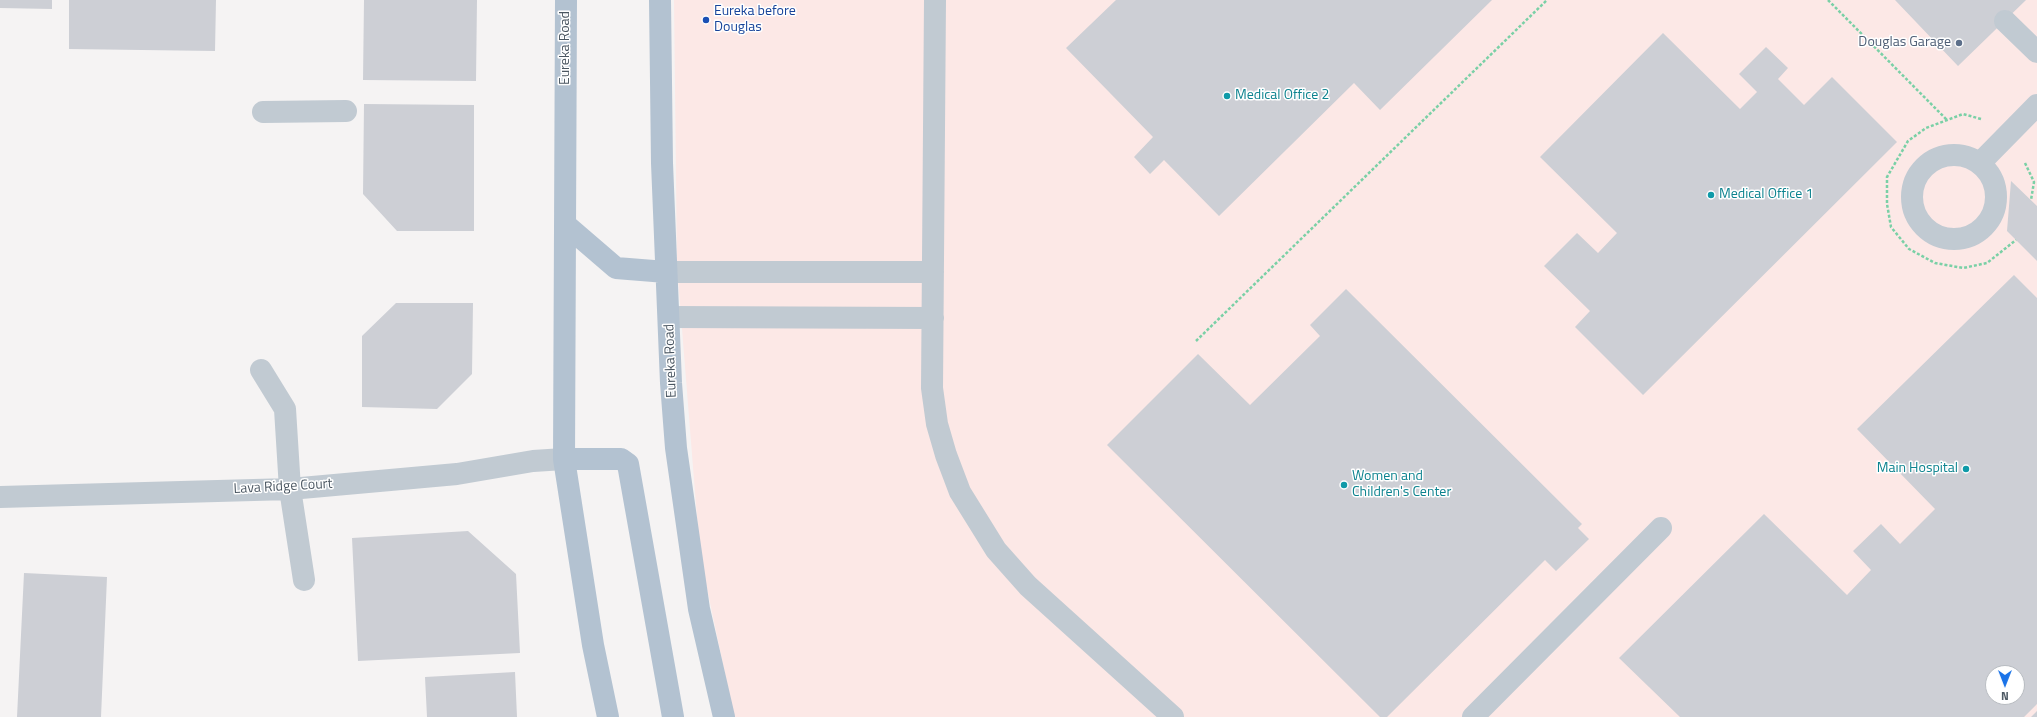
<!DOCTYPE html>
<style>
body{margin:0}
#map{position:relative;width:2037px;height:717px;overflow:hidden;background:#f5f3f3;font-family:"Titillium Web",sans-serif}
canvas{display:block}
.north{position:absolute;left:1985px;top:665px;width:40px;height:40px;box-sizing:border-box;background:#fff;border:1px solid #b7bbc0;border-radius:50%;rotate:180deg;font-size:11px;font-weight:700;line-height:16px;text-align:center;color:#4a5661}
.north::after{content:'';display:block;margin:auto;width:14px;height:18px;background:#1a73e8;clip-path:polygon(50% 0,100% 100%,50% 72%,0 100%)}
</style>
<div id="map">
<canvas width="2037" height="717"></canvas>
<div class="north">N</div>
</div>
<script>
const c = document.querySelector('canvas').getContext('2d');
c.lineJoin = 'round';
function fillPath(path, color) { c.fillStyle = color; c.fill(path, 'evenodd'); }
const toPath = rows => new Path2D(rows.map(r => 'M' + r).join(''));
function strokePath(path, color, width, dash) { c.strokeStyle = color; c.lineWidth = width; c.lineCap = dash ? 'butt' : 'round'; c.setLineDash(dash || []); c.stroke(path); }
function drawText(font, color, halo, rows, align = 'center') {
  c.font = font + ' "Titillium Web",sans-serif'; c.lineWidth = 3; c.setLineDash([]); c.textBaseline = 'middle'; c.strokeStyle = halo; c.fillStyle = color; for (const [text, x, y, turn = 0] of rows) {
    c.save(); c.translate(x, y); c.rotate((+turn || 0) * Math.PI / 180); c.textAlign = isNaN(turn) ? turn : align; if (halo) c.strokeText(text, 0, 0); c.fillText(text, 0, 0); c.restore();
  }
}
fillPath(toPath([
 [674,0,2037,0,2037,717,734,717,700,555,677,266],
 [1993,673,2017,673,2017,697,1993,697]
]), '#fce8e6');
fillPath(toPath([
 [0,0,52,0,52,9,0,8],
 [69,0,216,0,215,51,69,49],
 [364,0,477,0,476,81,363,80],
 [1116,0,1492,0,1380,110,1354,83,1219,216,1164,160,1150,174,1134,157,1153,137,1066,48],
 [1895,0,2026,0,1958,66],
 [1663,33,1740,109,1757,92,1739,74,1766,47,1788,68,1778,79,1804,105,1832,77,1897,142,1643,395,1575,327,1590,311,1544,266,1577,233,1598,253,1617,233,1540,157],
 [364,104,474,105,474,231,397,231,363,194],
 [2011,181,2037,206,2037,261,2007,231],
 [2014,275,2037,298,2037,704,2024,717,1680,717,1619,658,1764,514,1847,595,1871,570,1853,551,1881,524,1900,544,1935,509,1857,429],
 [1993,673,2017,673,2017,697,1993,697],
 [1346,289,1582,524,1578,528,1589,539,1556,571,1545,560,1387,717,1380,717,1107,445,1198,354,1250,405,1320,336,1310,325],
 [396,303,473,303,472,374,437,409,362,407,362,336],
 [468,531,516,574,520,653,358,661,352,538],
 [24,573,107,577,101,717,17,717],
 [515,672,517,717,427,717,425,677],
 [2037,711,2037,717,2031,717]
]), '#cdcfd5');
strokePath(toPath([
 [1828,0,1947,120],
 [1981,119,1963,114,1926,128,1908,141,1887,177,1887,204,1891,227,1909,249,1935,263,1963,268,1987,263,2016,240],
 [2025,163,2034,182,2031,200],
 [1196,341,1547,0]
]), '#7ad0a6', 2.5, [3, 2]);
strokePath(toPath([
 [935,0,932,388,937,424,946,455,960,492,996,550,1028,586,1173,717],
 [2005,21,2037,52],
 [263,112,346,111],
 '1912 197a42 42 0 1 1 84 0a42 42 0 1 1-84 0Z',
 [1980,163,2037,105],
 [666,272,933,272],
 [669,317,933,318],
 [261,370,285,409,290,489,304,580],
 [0,497,290,489,457,474,533,461,564,459],
 [1473,717,1661,528]
]), '#c1cad2', 22);
strokePath(toPath([
 [566,0,564,459,593,645,608,717],
 [660,0,662,163,671,383,676,448,699,609,724,717],
 [566,225,616,268,666,272],
 [564,459,621,459,628,464,673,717]
]), '#b3c2d1', 22);
for (const [x, y, r, color] of [
 [706,20,4,"#1a4fb4"],
 [1959,43,4,"#5c6f8a"],
 [1227,96,4,"#0f9aa8"],
 [1711,195,4,"#0f9aa8"],
 [1966,469,4,"#0f9aa8"],
 [1344,485,4,"#0f9aa8"]
]) { const dot = new Path2D(); dot.arc(x, y, r, 0, 2 * Math.PI); c.fillStyle = color; c.fill(dot); strokePath(dot, '#fff', 1.5); }
drawText('14px', '#164399', '#fff', [
 ["Eureka before",714,12],
 ["Douglas",714,28]
], 'left');
drawText('14px', '#4e5e75', '#fff', [
 ["Douglas Garage",1951,43]
], 'right');
drawText('14px', '#4a5661', '#fff', [
 ["Eureka Road",566,48,-90],
 ["Eureka Road",671,361,-92],
 ["Lava Ridge Court",283,487,-3]
]);
drawText('14px', '#0d838f', '#fff', [
 ["Medical Office 2",1235,96],
 ["Medical Office 1",1719,195],
 ["Main Hospital",1958,469,"right"],
 ["Women and",1352,477],
 ["Children's Center",1352,493]
], 'left');
</script>
